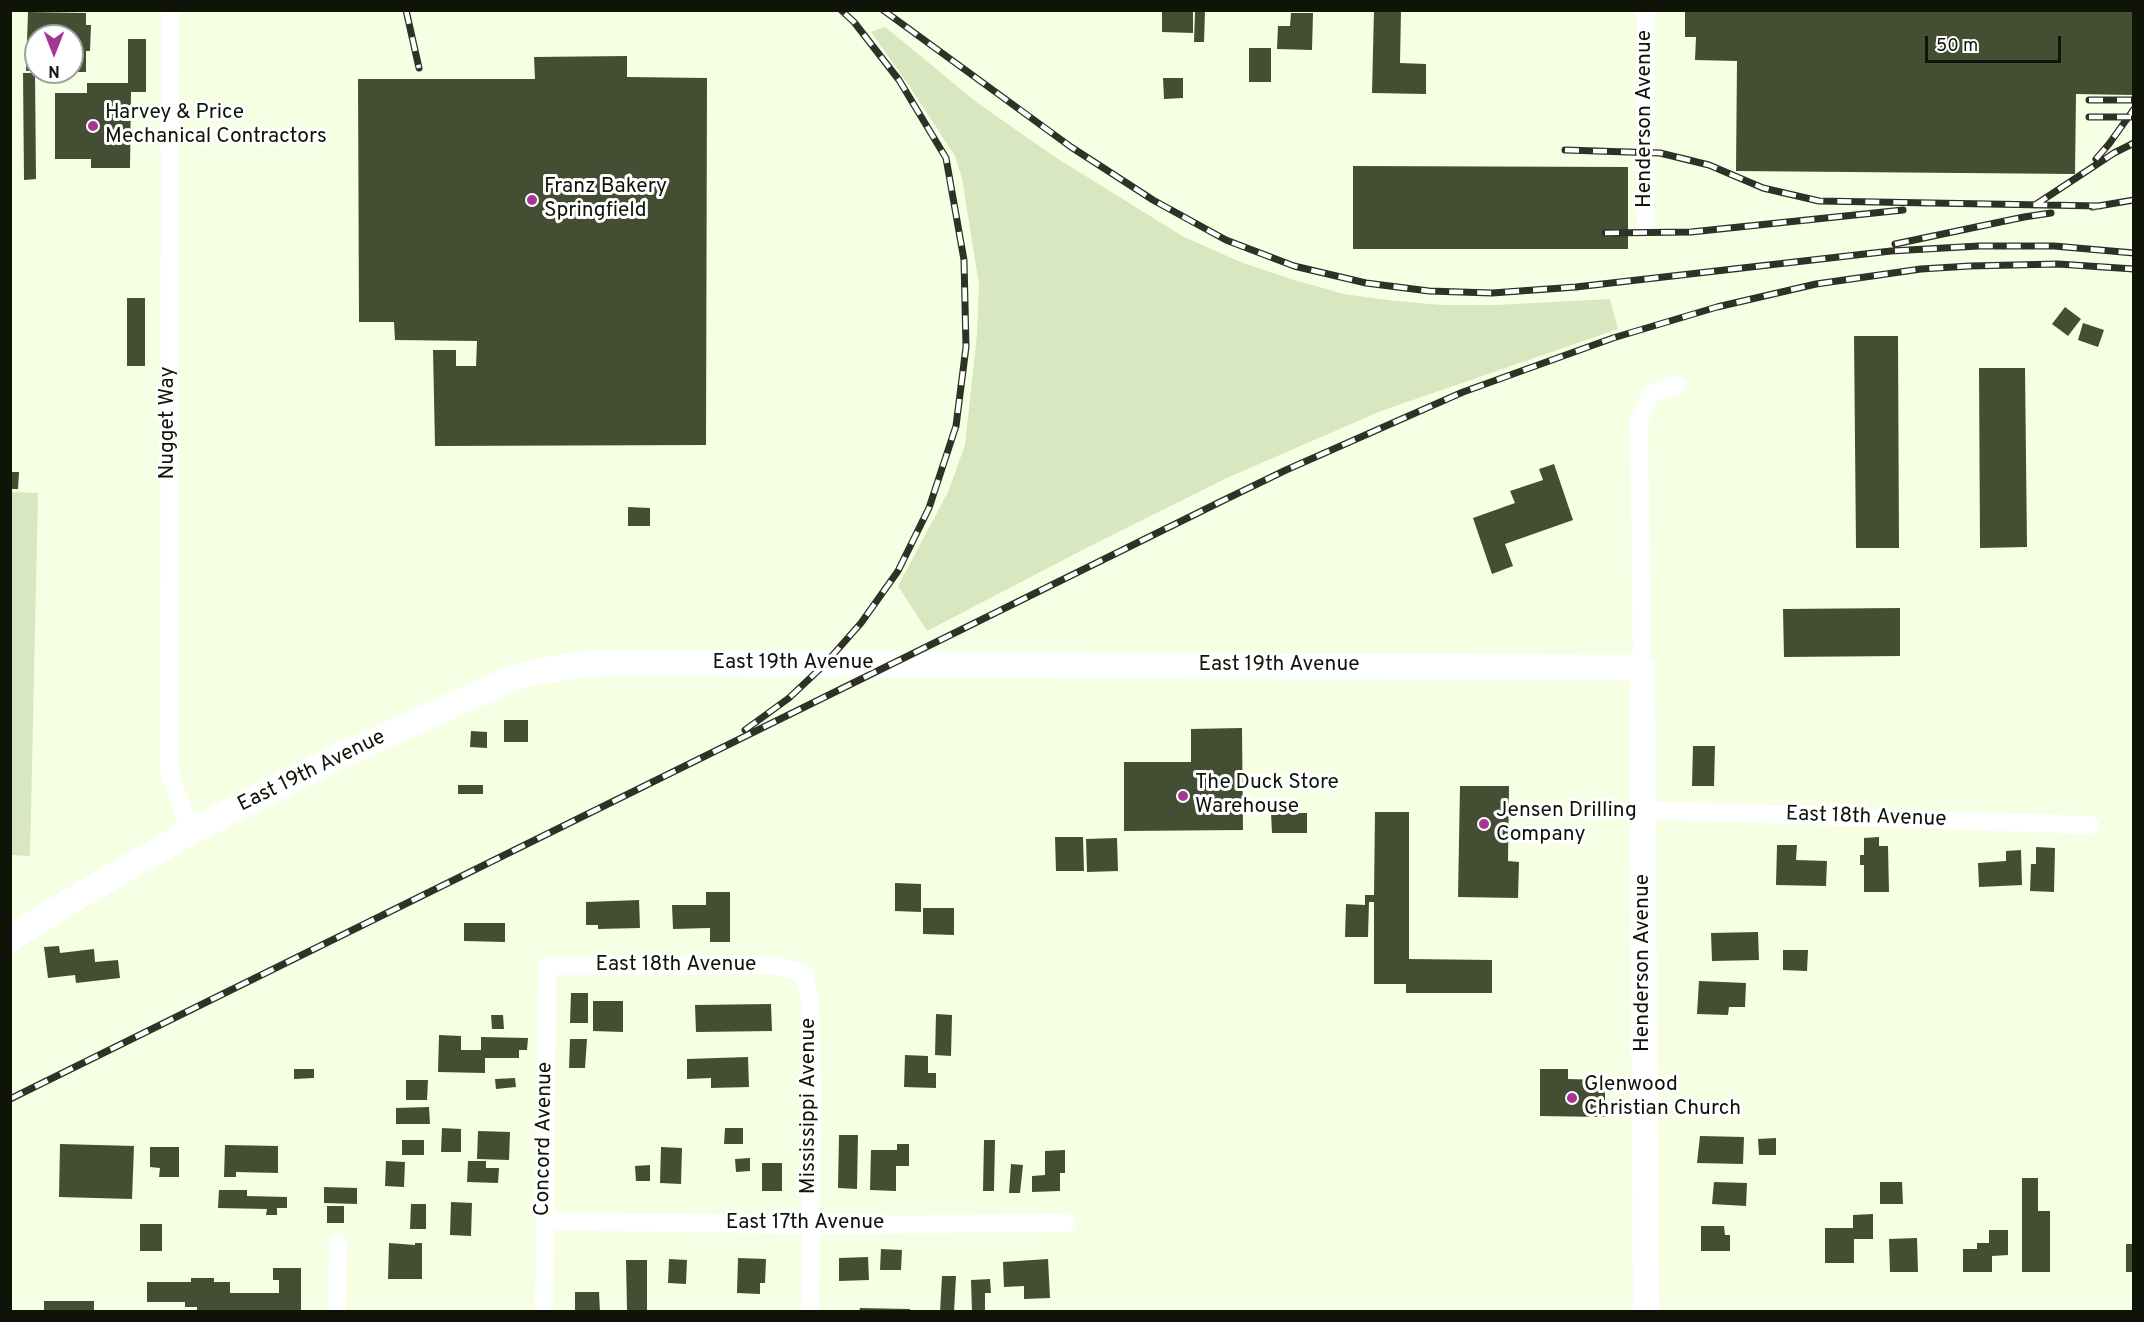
<!DOCTYPE html>
<style>
body{margin:0}
#map{position:relative;width:2144px;height:1322px;overflow:hidden;background:#f4ffe4;font-family:Overpass,sans-serif}
canvas{display:block}
.frame{position:absolute;inset:0;border:12px solid #0f1308;pointer-events:none}
.north{position:absolute;left:24px;top:24px;width:60px;height:60px;box-sizing:border-box;background:#fff;border:2px solid #9fa19c;border-radius:50%;rotate:180deg;font-size:16px;font-weight:700;line-height:24px;text-align:center;color:#0f1308}
.north::after{content:'';display:block;margin:auto;width:21px;height:27px;background:#a53693;clip-path:polygon(50% 0,100% 100%,50% 72%,0 100%)}
.scale{position:absolute;left:1925px;top:36px;width:136px;height:27px;box-sizing:border-box;border:3px solid #0f1308;border-top:0;padding-left:8px;font-size:18px;line-height:21px;white-space:nowrap;color:#0f1308;-webkit-text-stroke:4px #fff;paint-order:stroke}
</style>
<div id="map">
<canvas width="2144" height="1322"></canvas>
<div class="frame"></div>
<div class="north">N</div>
<div class="scale">50 m</div>
</div>
<script>
const c = document.querySelector('canvas').getContext('2d');
c.lineJoin = 'round';
function fillPath(path, color) { c.fillStyle = color; c.fill(path, 'evenodd'); }
const toPath = rows => new Path2D(rows.map(r => 'M' + r).join(''));
function strokePath(path, color, width, dash) { c.strokeStyle = color; c.lineWidth = width; c.lineCap = dash ? 'butt' : 'round'; c.setLineDash(dash || []); c.stroke(path); }
function drawText(font, color, halo, rows, align = 'center') {
  c.font = font + ' Overpass,sans-serif'; c.lineWidth = 6; c.setLineDash([]); c.textBaseline = 'middle'; c.strokeStyle = halo; c.fillStyle = color; for (const [text, x, y, turn = 0] of rows) {
    c.save(); c.translate(x, y); c.rotate((+turn || 0) * Math.PI / 180); c.textAlign = isNaN(turn) ? turn : align; if (halo) c.strokeText(text, 0, 0); c.fillText(text, 0, 0); c.restore();
  }
}
fillPath(toPath([
 [885,27,979,104,1055,157,1184,237,1243,263,1291,279,1344,294,1387,300,1441,305,1496,305,1610,299,1618,329,1381,411,1227,478,1094,544,927,631,898,586,948,492,965,445,977,334,979,285,962,178,955,156,908,84,871,32],
 [11,492,38,493,30,856,11,855]
]), '#d8e7c0');
fillPath(toPath([
 [1162,10,1193,10,1193,33,1162,32],
 [1374,10,1401,10,1400,63,1426,64,1426,94,1372,93],
 [1685,10,2134,10,2133,95,2076,94,2075,174,1736,171,1737,61,1695,60,1696,37,1685,37],
 [1195,11,1205,11,1204,42,1194,42],
 [28,12,86,13,86,25,91,25,90,51,86,51,86,72,72,72,72,36,36,36,36,71,26,71],
 [1291,13,1313,13,1312,50,1277,49,1278,26,1290,26],
 [128,39,146,39,146,92,131,92,130,168,91,168,91,159,55,159,55,93,87,93,87,83,128,83],
 [1249,48,1271,48,1271,82,1249,82],
 [627,56,627,77,707,78,706,445,435,446,433,350,456,350,456,366,476,366,477,341,395,340,394,322,359,322,358,79,535,79,534,57],
 [23,73,35,73,36,179,24,180],
 [1163,78,1183,78,1183,98,1164,99],
 [1353,166,1628,167,1628,249,1353,249],
 [127,298,145,298,145,366,127,366],
 [2065,307,2081,319,2068,336,2052,324],
 [2083,323,2104,330,2098,347,2078,340],
 [1854,336,1898,336,1899,548,1856,548],
 [1979,368,2025,368,2027,547,1980,548],
 [1554,464,1573,520,1505,544,1513,566,1492,574,1473,518,1515,503,1510,491,1543,480,1539,469],
 [10,472,19,472,18,489,10,489],
 [628,507,650,508,650,526,628,526],
 [1900,608,1900,656,1784,657,1783,609],
 [504,720,528,720,528,742,504,742],
 [1242,728,1243,830,1124,831,1124,762,1191,762,1191,729],
 [471,731,487,732,487,748,470,747],
 [1693,746,1715,746,1714,786,1692,786],
 [458,785,483,785,483,794,458,794],
 [1460,786,1509,786,1508,861,1519,862,1518,898,1458,897],
 [1375,812,1409,812,1409,959,1492,960,1492,993,1406,993,1406,984,1374,984,1374,902,1369,902,1368,937,1345,937,1346,904,1365,905,1365,895,1374,895],
 [1271,813,1307,813,1307,833,1272,833],
 [1055,837,1083,837,1084,871,1056,871],
 [1879,837,1879,846,1888,846,1889,892,1864,892,1864,865,1860,865,1860,855,1864,855,1864,838],
 [1117,838,1118,871,1087,872,1086,839],
 [1777,845,1797,845,1796,860,1827,861,1826,886,1776,885],
 [2036,847,2055,848,2054,892,2030,891,2031,864,2036,864],
 [2021,850,2022,885,1979,887,1978,863,2006,861,2006,851],
 [895,883,921,884,921,912,895,911],
 [706,892,730,892,730,942,710,942,710,928,673,929,672,905,706,905],
 [639,900,640,928,598,929,598,925,586,925,586,902],
 [923,908,954,908,954,935,923,934],
 [464,923,505,923,505,942,464,941],
 [1758,932,1759,960,1712,961,1711,933],
 [59,946,60,953,94,949,95,962,118,960,120,978,76,983,75,975,48,978,44,947],
 [1783,950,1808,950,1807,971,1783,970],
 [1699,981,1746,983,1745,1007,1729,1007,1728,1015,1697,1014],
 [571,993,588,993,588,1023,570,1023],
 [593,1001,623,1001,623,1032,593,1031],
 [771,1004,772,1031,696,1032,695,1005],
 [936,1014,952,1015,951,1056,935,1055],
 [491,1015,503,1015,504,1029,492,1029],
 [439,1035,461,1036,461,1050,481,1050,481,1037,528,1038,527,1050,519,1050,519,1058,485,1058,485,1073,438,1072],
 [570,1039,587,1039,585,1068,569,1068],
 [905,1055,928,1056,928,1073,936,1073,936,1088,904,1087],
 [748,1057,749,1087,711,1088,711,1078,687,1079,687,1059],
 [294,1069,314,1069,314,1078,294,1079],
 [1540,1069,1568,1069,1568,1079,1605,1080,1605,1117,1540,1116],
 [515,1078,516,1087,496,1089,495,1079],
 [406,1080,428,1080,427,1100,406,1100],
 [429,1107,430,1124,396,1124,396,1108],
 [442,1128,461,1129,461,1152,441,1152],
 [725,1128,743,1128,743,1144,724,1144],
 [478,1131,510,1132,509,1160,477,1159],
 [839,1135,858,1135,857,1189,838,1188],
 [1700,1136,1744,1137,1743,1164,1697,1163],
 [1776,1138,1776,1155,1759,1155,1758,1139],
 [402,1140,424,1140,424,1155,402,1155],
 [984,1140,995,1140,994,1191,983,1191],
 [60,1144,134,1146,132,1199,59,1197],
 [897,1144,909,1144,909,1166,896,1166,896,1191,870,1190,871,1150,897,1150],
 [225,1145,278,1146,278,1173,236,1172,236,1177,224,1177],
 [150,1147,179,1147,179,1177,159,1177,160,1168,150,1167],
 [661,1147,682,1148,681,1184,660,1183],
 [1065,1150,1065,1173,1060,1173,1060,1191,1032,1192,1032,1176,1045,1175,1045,1151],
 [750,1158,750,1171,736,1172,735,1159],
 [386,1161,405,1162,404,1187,385,1186],
 [468,1161,486,1161,486,1168,499,1168,498,1183,467,1182],
 [762,1163,782,1163,782,1191,762,1191],
 [1011,1164,1023,1165,1020,1193,1009,1193],
 [650,1165,650,1181,636,1181,635,1166],
 [2022,1178,2038,1178,2038,1211,2050,1211,2050,1272,2022,1272],
 [1714,1182,1747,1183,1746,1206,1712,1204],
 [1880,1182,1902,1182,1903,1204,1880,1204],
 [324,1187,357,1188,357,1204,324,1203],
 [219,1190,247,1190,247,1196,287,1197,287,1208,277,1208,277,1215,266,1215,267,1209,218,1208],
 [451,1202,472,1203,471,1236,450,1235],
 [411,1204,426,1204,426,1229,410,1229],
 [327,1206,344,1206,344,1223,327,1223],
 [1873,1214,1873,1239,1854,1239,1854,1263,1825,1263,1825,1228,1853,1228,1853,1215],
 [140,1224,162,1224,162,1251,140,1251],
 [1701,1226,1724,1226,1725,1235,1730,1235,1730,1251,1701,1251],
 [1989,1230,2008,1230,2008,1255,1992,1256,1992,1272,1963,1272,1963,1249,1977,1249,1977,1243,1989,1243],
 [1917,1238,1918,1272,1890,1272,1889,1239],
 [389,1243,415,1245,415,1243,422,1243,422,1279,388,1279],
 [2126,1244,2134,1244,2134,1272,2126,1272],
 [881,1249,902,1250,901,1270,880,1270],
 [868,1257,869,1280,839,1281,839,1258],
 [738,1258,766,1259,765,1283,760,1283,760,1294,737,1293],
 [669,1259,687,1260,686,1284,668,1283],
 [1048,1259,1050,1298,1024,1299,1024,1286,1004,1287,1003,1262],
 [626,1260,647,1260,647,1311,627,1311],
 [273,1268,301,1268,301,1312,197,1312,197,1307,185,1307,185,1302,147,1302,147,1282,191,1282,191,1278,214,1278,214,1282,230,1282,230,1293,279,1293,279,1280,273,1280],
 [942,1276,956,1276,954,1312,940,1312],
 [990,1279,991,1293,985,1293,985,1312,972,1312,971,1280],
 [575,1292,599,1292,600,1312,575,1312],
 [44,1301,94,1301,94,1312,44,1312],
 [860,1308,910,1309,910,1312,859,1312]
]), '#434e32');
strokePath(toPath([
 [170,10,169,770,190,832],
 [1646,228,1646,10],
 [1642,668,1639,420,1651,394,1677,384],
 [1643,810,2090,825],
 [544,1221,811,1225,1066,1223],
 [337,1312,338,1243],
 [544,1312,547,966,774,965,805,974,810,1004,812,1094,810,1312]
]), '#fff', 18);
strokePath(toPath([
 [10,939,60,907,190,832,338,757,513,678,541,671,586,664,623,663,1642,668,1646,1312]
]), '#fff', 26);
const rail = toPath([
 [406,10,419,68],
 [883,10,1071,147,1153,200,1226,240,1294,266,1366,283,1429,291,1492,293,1576,287,1891,251,1979,246,2054,246,2134,253],
 [2089,100,2134,100],
 [2089,117,2134,117],
 [1565,150,1660,153,1709,165,1763,188,1819,201,2100,206],
 [2096,159,2109,144,2134,109],
 [2035,205,2114,153,2134,143],
 [2092,207,2134,200],
 [1605,233,1691,232,1903,210],
 [1895,244,2024,217,2051,213],
 [745,730,789,698,824,665,861,623,898,571,929,508,956,426,966,347,964,260,946,158,899,80,854,22,841,10],
 [10,1099,1220,502,1286,470,1463,392,1613,338,1717,307,1816,284,1921,269,1970,266,2058,264,2134,269]
]);
strokePath(rail, '#2e3225', 7);
strokePath(rail, '#fff', 4.5, [14]);
for (const [x, y, r, color] of [
 [93,126,6,"#a53693"],
 [532,200,6,"#a53693"],
 [1183,796,6,"#a53693"],
 [1484,824,6,"#a53693"],
 [1572,1098,6,"#a53693"]
]) { const dot = new Path2D(); dot.arc(x, y, r, 0, 2 * Math.PI); c.fillStyle = color; c.fill(dot); strokePath(dot, '#fff', 2); }
drawText('21px', '#0f1308', '#fff', [
 ["Harvey & Price",105,114],
 ["Mechanical Contractors",105,138],
 ["Franz Bakery",544,188],
 ["Springfield",544,212],
 ["The Duck Store",1195,784],
 ["Warehouse",1195,808],
 ["Jensen Drilling",1496,812],
 ["Company",1496,836],
 ["Glenwood",1584,1086],
 ["Christian Church",1584,1110]
], 'left');
drawText('21px', '#0f1308', '#fff', [
 ["Henderson Avenue",1646,119,-90],
 ["Nugget Way",169,423,-90],
 ["East 19th Avenue",793,664],
 ["East 19th Avenue",1279,666],
 ["East 19th Avenue",312,772,-26],
 ["East 18th Avenue",1866,818,2],
 ["Henderson Avenue",1644,963,-90],
 ["East 18th Avenue",676,966],
 ["Mississippi Avenue",810,1106,-90],
 ["Concord Avenue",545,1139,-89],
 ["East 17th Avenue",805,1224]
]);
</script>
